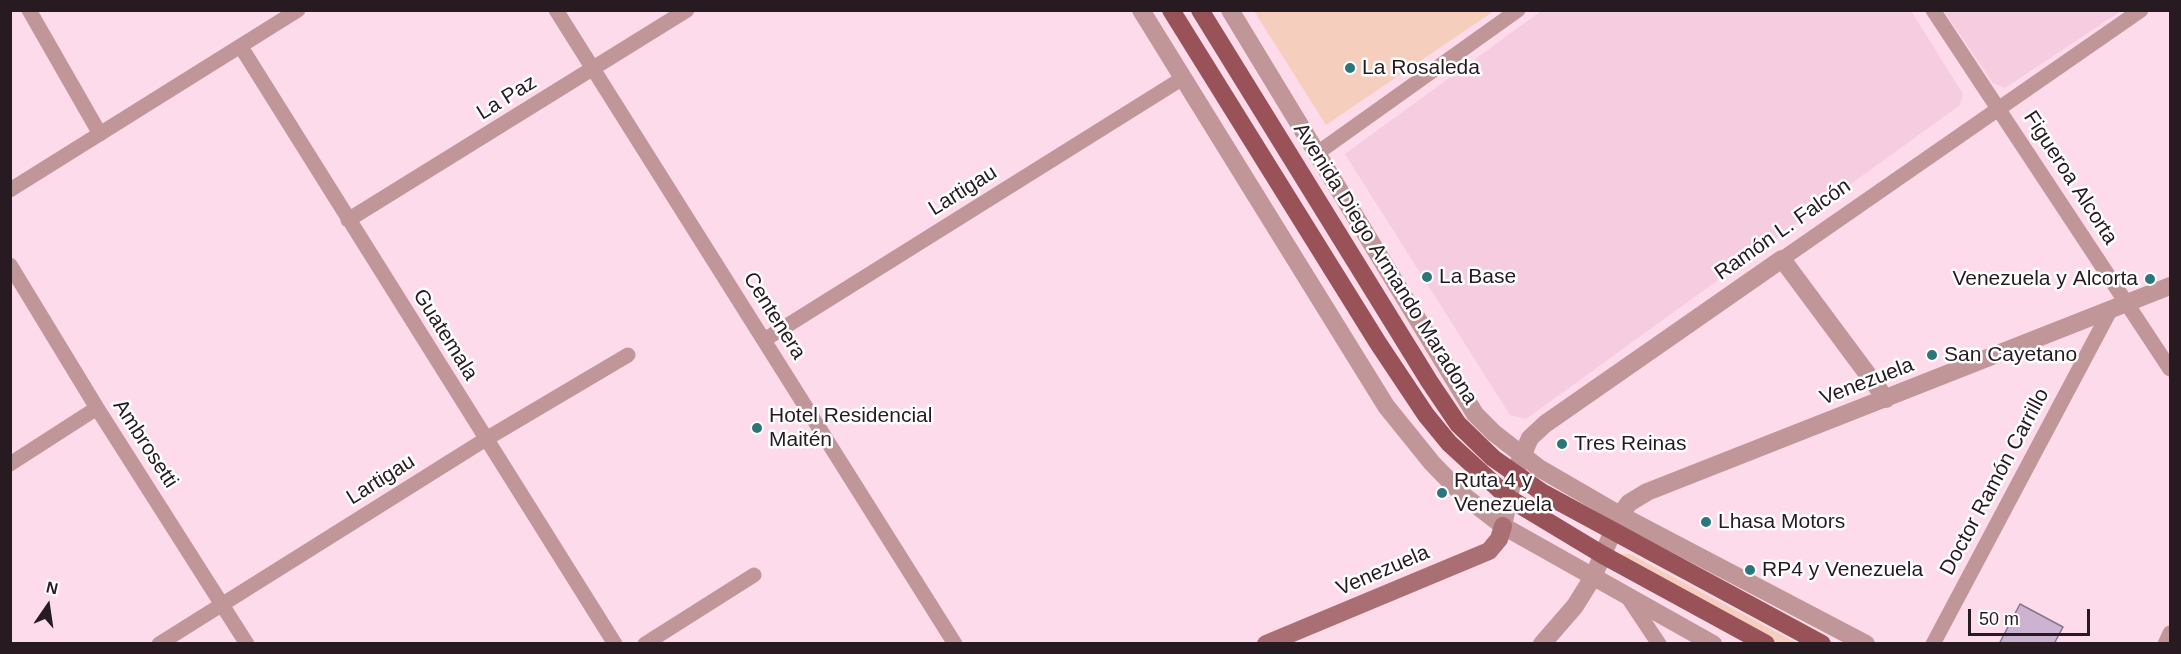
<!DOCTYPE html>
<meta charset="utf-8">
<style>
body{margin:0}
#map{position:relative;width:2181px;height:654px;overflow:hidden;background:#fddbeb;font-family:Arial,sans-serif}
canvas{display:block}
.frame{position:absolute;inset:0;border:12px solid #271b21;pointer-events:none}
.north{position:absolute;left:18px;top:576px;width:60px;height:60px;-webkit-text-stroke:4px #fff;paint-order:stroke;rotate:13deg;font-size:16px;font-weight:700;line-height:24px;text-align:center;color:#271b21}
.north::after{content:'';display:block;margin:auto;width:21px;height:27px;background:#271b21;clip-path:polygon(50% 0,100% 100%,50% 72%,0 100%)}
.scale{position:absolute;left:1968px;top:609px;width:122px;height:27px;box-sizing:border-box;border:3px solid #271b21;border-top:0;padding-left:8px;font-size:18px;line-height:21px;white-space:nowrap;color:#271b21;-webkit-text-stroke:4px #fff;paint-order:stroke}
</style>
<div id="map">
<canvas width="2181" height="654"></canvas>
<div class="frame"></div>
<div class="north">N</div>
<div class="scale">50 m</div>
</div>
<script>
const c = document.querySelector('canvas').getContext('2d');
c.lineJoin = 'round';
function fillPath(path, color) { c.fillStyle = color; c.fill(path, 'evenodd'); }
const toPath = rows => new Path2D(rows.map(r => 'M' + r).join(''));
function strokePath(path, color, width, dash) { c.strokeStyle = color; c.lineWidth = width; c.lineCap = dash ? 'butt' : 'round'; c.setLineDash(dash || []); c.stroke(path); }
function drawText(font, color, halo, rows, align = 'center') {
  c.font = font + ' Arial,sans-serif'; c.lineWidth = 5; c.setLineDash([]); c.textBaseline = 'middle'; c.strokeStyle = halo; c.fillStyle = color; for (const [text, x, y, turn = 0] of rows) {
    c.save(); c.translate(x, y); c.rotate((+turn || 0) * Math.PI / 180); c.textAlign = isNaN(turn) ? turn : align; if (halo) c.strokeText(text, 0, 0); c.fillText(text, 0, 0); c.restore();
  }
}
fillPath(toPath([
 [1541,11,1911,11,1963,94,1960,105,1526,419,1510,415,1345,154],
 [1944,11,2121,11,2005,88,1993,83]
]), '#f5cce0');
fillPath(toPath([
 [1254,11,1494,11,1326,125],
 [1620,554,1630,554,1797,643,1779,643,1626,561]
]), '#f6cebd');
const building = toPath([
 [2020,604,2063,627,2054,644,1999,644,2020,604]
]);
fillPath(building, '#ccb3d2');
strokePath(building, '#88758d', 1.5);
strokePath(toPath([
 [29,10,100,134],
 [556,10,955,644],
 [1933,10,2170,369],
 [241,47,615,644],
 [1316,154,1518,10],
 [10,190,298,10],
 [348,220,687,10],
 [1782,259,2141,10],
 [10,265,97,408,247,644],
 [764,340,1183,78],
 [10,464,97,408],
 [1627,596,1659,644],
 [159,644,486,439,628,355],
 [645,644,754,575],
 [1933,644,2111,309],
 [2165,644,2170,633]
]), '#c09698', 15);
strokePath(toPath([
 [1141,10,1386,406,1432,463,1463,495,1503,526,1713,644],
 [1230,10,1475,414,1494,433,1539,468,1620,515,1866,644],
 [1503,526,1514,474,1530,438,1545,424,1782,259,1886,399],
 [1542,644,1575,606,1593,577,1620,515,1629,503,1647,492,2170,286]
]), '#c09698', 18);
strokePath(toPath([
 [1266,644,1489,551,1499,539,1503,526]
]), '#aa6f72', 18);
strokePath(toPath([
 [1171,10,1378,343,1426,415,1449,443,1510,499,1603,555,1766,644],
 [1200,10,1429,381,1458,424,1493,458,1543,493,1822,644]
]), '#995257', 18);
for (const [x, y, r, color] of [
 [1350,68,6,"#2c757d"],
 [1427,277,6,"#2c757d"],
 [2150,279,6,"#2c757d"],
 [1932,355,6,"#2c757d"],
 [757,428,6,"#2c757d"],
 [1562,444,6,"#2c757d"],
 [1442,493,6,"#2c757d"],
 [1706,522,6,"#2c757d"],
 [1750,570,6,"#2c757d"]
]) { const dot = new Path2D(); dot.arc(x, y, r, 0, 2 * Math.PI); c.fillStyle = color; c.fill(dot); strokePath(dot, '#fff', 2); }
drawText('21px', '#271b21', '#fff', [
 ["La Rosaleda",1362,68],
 ["La Base",1439,277],
 ["Venezuela y Alcorta",2138,279,"right"],
 ["San Cayetano",1944,355],
 ["Hotel Residencial",769,416],
 ["Maitén",769,440],
 ["Tres Reinas",1574,444],
 ["Ruta 4 y",1454,481],
 ["Venezuela",1454,505],
 ["Lhasa Motors",1718,522],
 ["RP4 y Venezuela",1762,570]
], 'left');
drawText('21px', '#271b21', '#fff', [
 ["La Paz",507,98,-32],
 ["Figueroa Alcorta",2070,178,57],
 ["Lartigau",963,191,-32],
 ["Ramón L. Falcón",1783,230,-35],
 ["Avenida Diego Armando Maradona",1385,264,58],
 ["Centenera",774,316,58],
 ["Guatemala",445,335,58],
 ["Venezuela",1867,382,-21],
 ["Ambrosetti",145,444,57],
 ["Lartigau",381,480,-32],
 ["Doctor Ramón Carrillo",1995,482,-62],
 ["Venezuela",1383,571,-23]
]);
</script>
